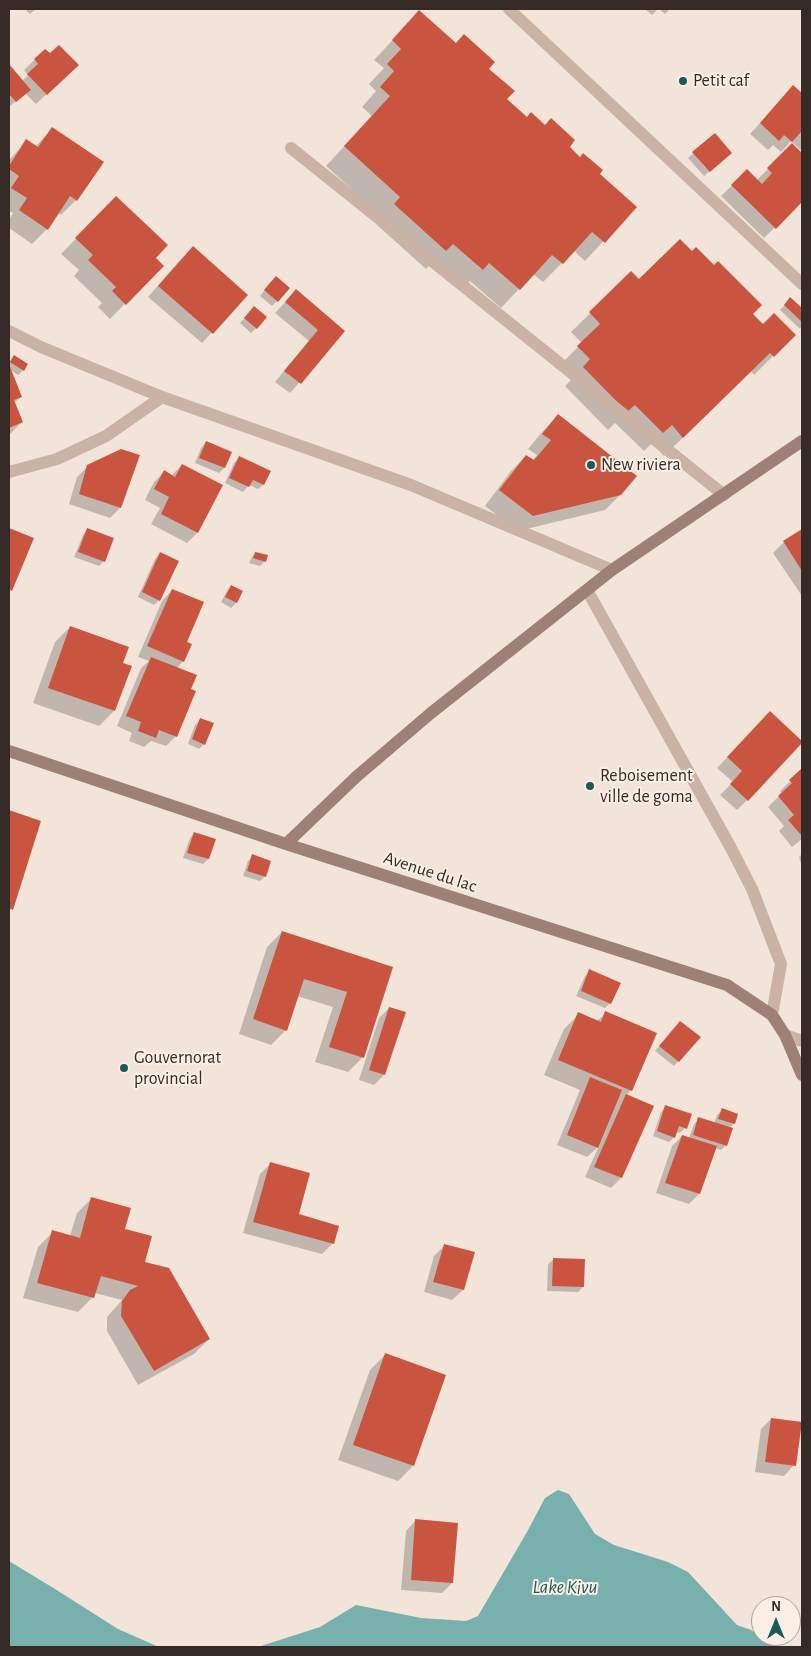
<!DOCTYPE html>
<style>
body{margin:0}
#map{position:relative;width:811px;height:1656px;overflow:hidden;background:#f2e4d9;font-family:"Alegreya Sans",sans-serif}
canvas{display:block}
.frame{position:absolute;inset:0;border:10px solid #352a26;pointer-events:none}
.north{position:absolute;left:751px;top:1596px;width:50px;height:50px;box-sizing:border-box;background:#faeee5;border:1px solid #aba099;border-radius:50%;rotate:0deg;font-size:14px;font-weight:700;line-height:20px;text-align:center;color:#352a26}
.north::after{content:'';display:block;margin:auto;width:18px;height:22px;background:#1b5856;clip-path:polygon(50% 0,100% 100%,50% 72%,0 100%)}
</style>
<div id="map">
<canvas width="811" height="1656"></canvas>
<div class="frame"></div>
<div class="north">N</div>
</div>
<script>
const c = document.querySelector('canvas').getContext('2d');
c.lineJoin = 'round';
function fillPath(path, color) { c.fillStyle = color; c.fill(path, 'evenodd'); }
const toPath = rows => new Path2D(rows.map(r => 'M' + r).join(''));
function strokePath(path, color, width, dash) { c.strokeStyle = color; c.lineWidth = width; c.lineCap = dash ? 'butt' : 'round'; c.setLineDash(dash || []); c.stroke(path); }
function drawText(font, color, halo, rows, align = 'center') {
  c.font = font + ' "Alegreya Sans",sans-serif'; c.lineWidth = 4; c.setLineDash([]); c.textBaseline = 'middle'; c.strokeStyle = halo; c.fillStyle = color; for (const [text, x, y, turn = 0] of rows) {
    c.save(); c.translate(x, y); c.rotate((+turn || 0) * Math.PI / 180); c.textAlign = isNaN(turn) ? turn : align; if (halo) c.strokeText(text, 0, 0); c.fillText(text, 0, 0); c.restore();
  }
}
fillPath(toPath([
 [558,1490,569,1494,595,1534,614,1545,668,1562,688,1572,737,1625,751,1630,776,1647,258,1647,320,1627,356,1605,421,1618,466,1621,478,1616,527,1532,545,1498],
 [9,1561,55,1589,118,1629,159,1647,9,1647]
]), '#77b0ad');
fillPath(toPath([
 [25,9,36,9,30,14],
 [645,9,658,9,652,15],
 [659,9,670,9,665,14],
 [401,31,456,45,488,69,505,99,526,119,568,147,635,207,585,261,574,251,543,282,533,274,501,308,470,281,463,288,433,262,426,269,376,224,383,217,326,166,372,116,362,107,376,91,369,84,384,68,374,60],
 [45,50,67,75,36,104,25,93,10,106,9,105,9,66,22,81,28,75,24,70],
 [793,87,802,95,802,151,791,141,781,152,773,145,768,150,750,134],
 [52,129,76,200,61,215,58,213,47,229,32,244,9,228,9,220,13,213,9,211,9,160,27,141,35,147],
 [715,135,725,158,704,176,688,158],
 [792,145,802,155,802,201,764,238,721,196,747,171,757,180],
 [116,198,154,258,162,266,110,319,98,307,102,303,74,276,79,270,61,254],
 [182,258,246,295,202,343,148,297],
 [631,273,639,281,763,326,794,335,754,375,751,371,664,456,652,443,644,451,615,423,608,430,565,386,572,379,559,366,582,343,571,332],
 [271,282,277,301,272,306,260,296],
 [296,291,344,332,290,393,275,382,309,341,275,313],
 [790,299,802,310,802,326,800,329,780,310],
 [250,312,256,328,251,333,240,323],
 [14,356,23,370,18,375,9,369,21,397,14,403,22,422,9,435,9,362],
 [558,416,620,495,605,510,518,531,485,506,511,471,526,456,532,461,537,455,528,449,543,431],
 [206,443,230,452,224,468,219,473,195,463,201,448],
 [239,458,269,472,263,485,258,489,249,485,243,492,225,483,234,463],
 [182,465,197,533,187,543,151,524,160,508,145,500,154,482,164,472,171,476],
 [88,466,120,508,110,518,69,504,77,477],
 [9,529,32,539,9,592],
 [87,530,104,561,99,566,74,557,83,535],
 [802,531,802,596,773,553,784,542],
 [256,553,265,561,260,566,249,563,251,558],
 [160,554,159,600,154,605,138,597,155,559],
 [231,586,241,592,236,603,231,608,221,602,227,591],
 [172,590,186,642,183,661,177,668,176,736,166,746,151,741,144,747,129,741,132,733,117,726,141,668,149,661,138,657,162,601],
 [70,627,114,711,99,726,33,703,55,642],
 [770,713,747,800,737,810,720,795,733,782,717,768],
 [200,720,204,744,199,749,188,744,195,725],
 [802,770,802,839,792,847,779,831,784,826,768,807,782,793,780,791],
 [9,812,40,821,11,909,9,912],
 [194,833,214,840,208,859,203,864,183,858,190,838],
 [802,854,802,866,799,857],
 [253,856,265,876,260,881,243,876,248,861],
 [282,932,392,968,363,1057,348,1072,315,1062,333,1007,297,996,286,1030,271,1045,239,1034,267,947],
 [590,971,610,1003,605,1008,576,996,585,976],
 [389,1008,384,1075,374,1085,359,1080,379,1018],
 [606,1013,631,1090,626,1096,652,1107,621,1178,611,1188,585,1177,599,1146,587,1157,557,1145,580,1090,544,1075,564,1029,579,1014,597,1021],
 [676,1027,699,1038,674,1066,655,1051],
 [666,1107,685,1128,680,1133,676,1132,674,1137,669,1142,653,1136,661,1112],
 [722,1110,736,1114,734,1124,729,1128,726,1145,721,1150,715,1148,699,1194,689,1204,656,1193,672,1146,682,1136,689,1138,694,1124,699,1119,714,1124,717,1115],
 [270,1164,297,1215,337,1226,332,1244,322,1254,243,1233,260,1174],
 [92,1198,124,1229,144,1263,209,1339,194,1354,138,1385,107,1331,107,1317,122,1300,95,1293,93,1297,78,1312,23,1298,38,1247,53,1232,70,1236,77,1213],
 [445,1245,473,1253,463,1290,452,1300,424,1292,434,1256],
 [553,1260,583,1287,578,1292,547,1291,548,1264],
 [385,1355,413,1466,398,1481,338,1460,370,1370],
 [771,1419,794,1465,784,1476,755,1472,761,1429],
 [416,1520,452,1583,442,1593,401,1590,406,1531]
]), '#0003');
fillPath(toPath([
 [419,10,456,43,464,34,495,62,489,69,515,91,507,99,527,117,531,112,545,125,551,118,575,140,570,147,580,157,583,153,603,170,600,174,637,207,605,243,592,232,563,264,552,255,520,290,489,263,483,270,453,244,446,251,394,204,400,197,344,146,390,96,380,87,394,71,387,64,401,49,392,40],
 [59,45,79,65,47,95,27,74,38,64,34,59,45,49,50,53],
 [9,64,31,90,16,102,9,94],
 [793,85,802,93,802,131,792,142,784,135,779,141,760,123],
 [52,127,104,162,77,201,70,196,48,230,19,210,27,198,11,188,19,176,9,169,9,166,26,139,38,147],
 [715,133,732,153,710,172,692,152],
 [792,143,802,153,802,202,776,229,731,185,747,169,762,184,772,173,767,168],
 [116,196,168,245,156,258,164,266,126,305,112,291,116,287,88,260,93,255,75,238],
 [680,239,692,251,696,247,714,265,718,261,762,305,753,314,763,324,774,313,796,335,774,357,770,353,683,438,672,425,663,433,635,405,627,412,583,367,590,359,577,346,600,324,589,312,631,271,639,279],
 [193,246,248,295,213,334,158,286],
 [276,276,290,288,278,302,264,290],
 [296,289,345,331,301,384,284,371,318,330,285,302],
 [790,297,802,308,802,322,784,305],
 [254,306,267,317,257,329,244,318],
 [14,355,28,364,24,371,10,362],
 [9,364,22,397,14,400,23,422,9,428],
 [558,414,637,476,621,495,533,516,499,490,526,455,534,460,551,440,542,434],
 [206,441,232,452,225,468,199,458],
 [121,449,140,455,121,508,79,494,87,465],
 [239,456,271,471,264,485,253,480,249,487,229,478],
 [182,464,223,485,198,533,161,514,169,497,154,489,164,470,175,477],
 [9,528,34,538,12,591,9,589],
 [87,528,114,538,105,562,78,552],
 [802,529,802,571,783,541],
 [160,552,179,561,160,601,142,592],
 [255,552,268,555,266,562,253,558],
 [231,585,243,591,237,603,225,597],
 [172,589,204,602,187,642,192,644,184,662,147,646],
 [70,626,129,647,123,663,132,666,115,711,48,688],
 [151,657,197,675,191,689,196,691,177,737,159,730,156,738,138,731,141,722,126,716],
 [770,711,802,741,802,743,748,801,730,784,742,771,727,757],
 [200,718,214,723,205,745,192,739],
 [802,768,802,836,788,820,794,815,778,796,792,783,789,780],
 [9,810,41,821,13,910,9,908],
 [194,832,216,839,209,859,187,853],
 [252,854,271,861,266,877,247,871],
 [282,931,393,967,364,1058,329,1047,347,992,304,979,287,1031,253,1019],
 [589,969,621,983,611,1004,581,991],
 [389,1007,406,1012,385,1075,369,1070],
 [605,1011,657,1033,632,1091,558,1060,578,1012,601,1022],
 [680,1021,701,1037,679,1062,659,1046],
 [590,1077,622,1090,598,1148,567,1135],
 [626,1094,654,1106,622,1178,594,1167],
 [665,1105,692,1114,687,1129,679,1126,675,1138,657,1131],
 [722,1108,738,1114,735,1124,718,1119],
 [698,1117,733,1128,727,1146,693,1135],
 [682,1135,717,1146,700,1194,665,1183],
 [270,1162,310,1173,299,1214,339,1226,334,1244,253,1222],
 [91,1197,131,1208,125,1229,152,1236,145,1262,169,1268,210,1339,154,1371,121,1316,122,1301,130,1290,138,1286,101,1276,94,1298,37,1283,52,1230,80,1238],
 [444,1244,475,1252,464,1290,433,1282],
 [553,1258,585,1259,584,1287,552,1286],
 [385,1353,446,1375,414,1466,353,1445],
 [771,1418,802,1422,796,1466,765,1462],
 [415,1519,458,1523,453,1583,411,1580]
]), '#c95540');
strokePath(toPath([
 [509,9,802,284],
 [291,148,724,495],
 [9,331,41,347,162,397,411,485,612,570],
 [9,472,57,459,106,436,162,397],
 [587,590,731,848,752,889,781,964,772,1015],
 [785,1035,802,1041]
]), '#cab2a5', 12);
strokePath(toPath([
 [9,751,286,844,727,985,772,1015,785,1035,802,1075],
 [286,844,356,777,431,713,612,570,802,441]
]), '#9e8176', 12);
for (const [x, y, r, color] of [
 [683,81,5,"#1b5856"],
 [591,465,5,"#1b5856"],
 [590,786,5,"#1b5856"],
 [124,1068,5,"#1b5856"]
]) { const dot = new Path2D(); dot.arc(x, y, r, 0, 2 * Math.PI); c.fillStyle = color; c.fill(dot); strokePath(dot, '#faeee5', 2); }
drawText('18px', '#352a26', '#faeee5', [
 ["Petit caf",693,81],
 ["New riviera",601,465],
 ["Reboisement",600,776],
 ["ville de goma",600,797],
 ["Gouvernorat",134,1058],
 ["provincial",134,1079]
], 'left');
drawText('18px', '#352a26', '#faeee5', [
 ["Avenue du lac",430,872,18]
]);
drawText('italic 19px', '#1b5856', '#faeee5', [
 ["Lake Kivu",565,1587]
]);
</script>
